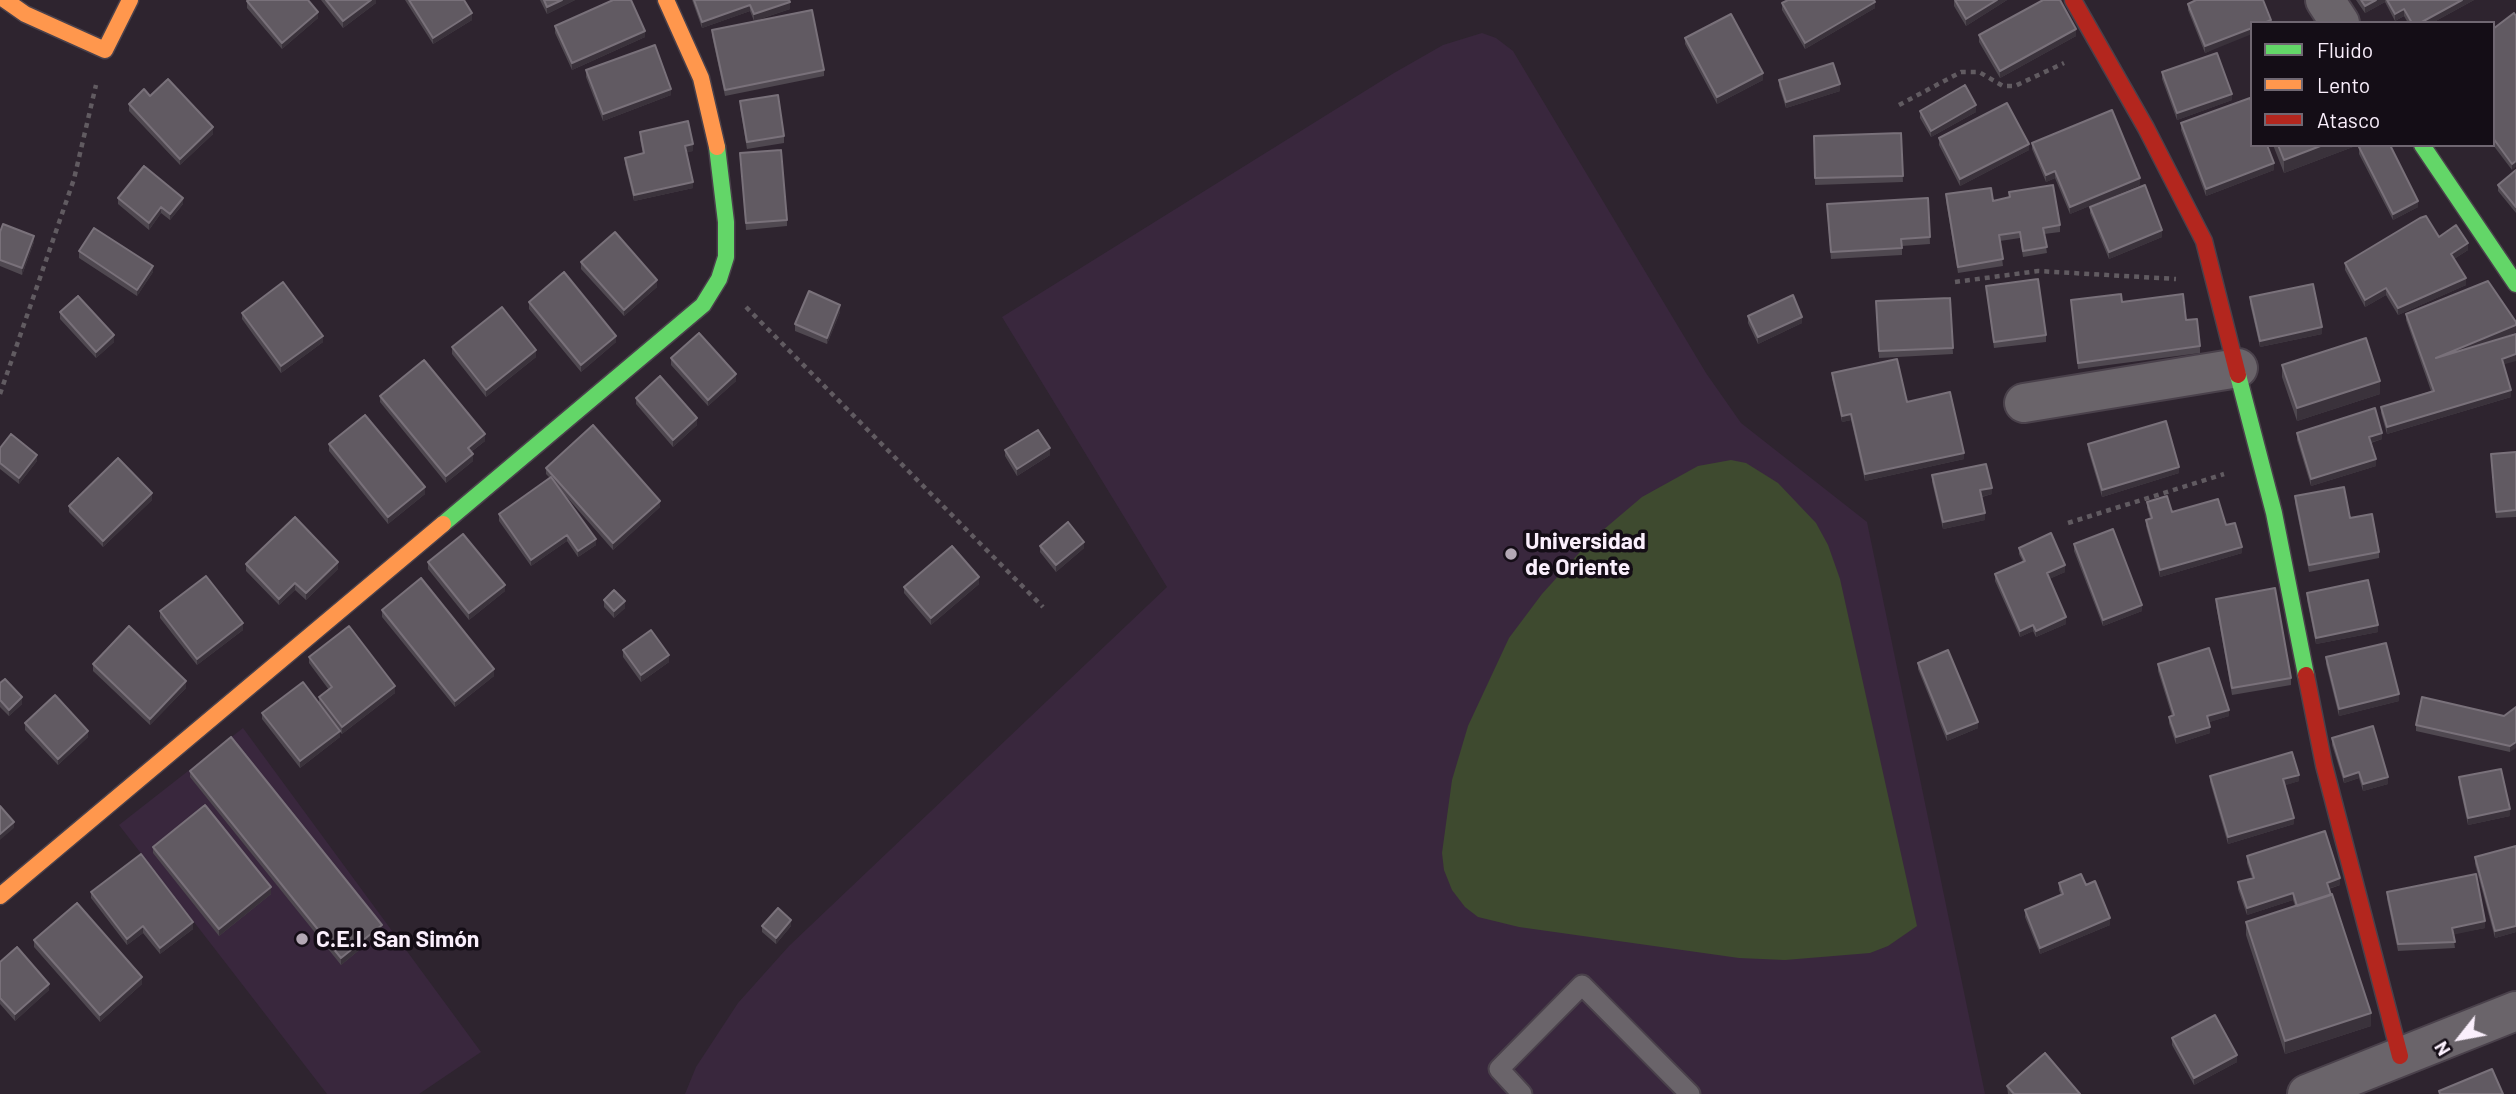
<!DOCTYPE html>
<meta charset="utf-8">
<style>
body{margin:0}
#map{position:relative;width:2516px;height:1094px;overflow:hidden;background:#2e242f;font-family:Barlow,sans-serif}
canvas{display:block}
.legend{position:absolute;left:2250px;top:21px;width:245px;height:126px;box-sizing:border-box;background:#140d16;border:2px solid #706772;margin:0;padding:9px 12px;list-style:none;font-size:21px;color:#faeffc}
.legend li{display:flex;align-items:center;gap:14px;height:35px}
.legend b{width:35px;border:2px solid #706772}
.north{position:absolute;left:2425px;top:1003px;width:70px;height:70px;-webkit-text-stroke:5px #140d16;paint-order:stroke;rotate:239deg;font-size:19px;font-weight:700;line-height:28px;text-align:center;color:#faeffc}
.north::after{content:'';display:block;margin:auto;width:24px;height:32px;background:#faeffc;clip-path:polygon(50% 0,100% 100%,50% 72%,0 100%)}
</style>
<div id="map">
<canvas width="2516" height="1094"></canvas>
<ul class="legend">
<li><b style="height:9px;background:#63d668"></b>Fluido</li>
<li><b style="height:9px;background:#ff974d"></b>Lento</li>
<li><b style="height:9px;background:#b3261e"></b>Atasco</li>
</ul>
<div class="north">N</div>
</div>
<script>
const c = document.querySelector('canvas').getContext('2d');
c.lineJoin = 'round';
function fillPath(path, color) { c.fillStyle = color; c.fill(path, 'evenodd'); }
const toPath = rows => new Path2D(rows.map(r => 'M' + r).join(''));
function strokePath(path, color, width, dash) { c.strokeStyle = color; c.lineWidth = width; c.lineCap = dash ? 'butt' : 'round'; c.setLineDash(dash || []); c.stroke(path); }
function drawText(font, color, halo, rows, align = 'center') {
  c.font = font + ' Barlow,sans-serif'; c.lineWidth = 7; c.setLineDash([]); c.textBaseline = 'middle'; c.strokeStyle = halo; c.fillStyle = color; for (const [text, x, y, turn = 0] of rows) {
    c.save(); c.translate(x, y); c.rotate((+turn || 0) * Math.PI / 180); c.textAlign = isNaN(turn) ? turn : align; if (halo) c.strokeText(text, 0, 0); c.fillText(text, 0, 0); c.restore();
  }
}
fillPath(toPath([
 [1482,33,1496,38,1513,51,1706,373,1741,423,1867,522,1985,1094,685,1094,696,1067,738,1003,789,946,1167,587,1002,317,1394,73,1443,45],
 [243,728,481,1052,419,1094,327,1094,119,825]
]), '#39273d');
fillPath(toPath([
 [1731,460,1746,463,1778,483,1816,523,1828,545,1840,579,1917,926,1888,946,1870,953,1785,960,1739,958,1519,927,1478,917,1465,907,1452,890,1444,870,1442,853,1452,780,1468,726,1509,638,1542,594,1589,542,1642,497,1698,466]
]), '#3e4a2f');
const lane = toPath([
 [1522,1094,1499,1069,1582,985,1690,1094]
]);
const street = toPath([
 [2325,0,2340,23],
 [2024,403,2238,368],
 [2307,1094,2516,1011]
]);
const fast = toPath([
 [2422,145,2516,284],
 [2238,375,2274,513,2306,675],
 [443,524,703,305,719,279,726,257,726,222,717,147]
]);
const slow = toPath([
 [5,0,25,14,105,50,130,0],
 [666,0,701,78,717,147],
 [0,896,443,524]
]);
const jam = toPath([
 [2073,0,2146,128,2204,241,2238,375],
 [2306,675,2324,765,2400,1056]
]);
strokePath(lane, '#4a414b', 23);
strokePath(street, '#4a414b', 42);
strokePath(fast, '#4a414b', 19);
strokePath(slow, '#4a414b', 19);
strokePath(jam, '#4a414b', 19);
strokePath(toPath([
 [1899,105,1961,72,1979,72,2003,86,2015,86,2064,63],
 [1955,282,2038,271,2176,279],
 [746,307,1043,607],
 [0,394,74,179,96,85],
 [2068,523,2224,474]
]), '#615b61', 4.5, [5, 5]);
strokePath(lane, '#6a646a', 19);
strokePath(street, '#6a646a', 38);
strokePath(fast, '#63d668', 16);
strokePath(slow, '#ff974d', 16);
strokePath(jam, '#b3261e', 16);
fillPath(toPath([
 [321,0,376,0,376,3,343,28],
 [405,0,464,0,472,20,433,44],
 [540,0,575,0,547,14],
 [692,0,789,0,790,9,754,21,750,11,702,28],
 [1954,0,2007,0,1966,26,1954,6],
 [2356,0,2474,0,2432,23,2408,23,2404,16,2395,21,2385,2,2365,13],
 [247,1,318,18,282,49,247,8],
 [1782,3,1875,8,1805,49,1782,10],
 [2188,4,2271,23,2205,53,2188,10],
 [2514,13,2512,170,2493,145,2493,29],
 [555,26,645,37,572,70,555,33],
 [712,30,824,70,824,76,725,96,712,36],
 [1979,35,2076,36,2000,78,1979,42],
 [1685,38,1763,80,1717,104,1685,44],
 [586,70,671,95,603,121,586,77],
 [2162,72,2232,100,2177,120,2162,79],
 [1779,80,1840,91,1786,108,1779,86],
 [150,96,213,134,180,165,129,111,129,104],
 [740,101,784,136,784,143,747,149,740,107],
 [1920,111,1976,112,1931,137,1920,118],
 [2181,123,2274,170,2206,196,2181,130],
 [640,132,693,151,686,152,693,188,634,201,625,164,625,158,643,154,640,139],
 [1901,133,1903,182,1815,185,1814,136],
 [1939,138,2029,150,1960,186,1939,145],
 [2032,143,2140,185,2070,214,2055,178,2046,182,2032,149],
 [2273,145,2358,145,2284,173],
 [2359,147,2418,207,2393,220,2359,154],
 [740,153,787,220,787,226,746,230],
 [2516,170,2516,213,2498,191,2498,185],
 [2009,192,2060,225,2060,232,2044,234,2047,253,2023,257,2020,238,2000,241,2003,266,1958,273,1946,201,1946,194,1993,201,2009,198],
 [118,198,183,204,170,220,161,213,149,230,118,204],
 [1928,198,1930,244,1902,246,1902,255,1831,259,1827,211],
 [2090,207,2162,237,2109,259,2090,213],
 [0,232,34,242,22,275,0,266],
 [2439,237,2468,250,2454,259,2466,285,2398,315,2386,295,2365,307,2345,270,2345,263],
 [79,251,153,272,137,296,79,258],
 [581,262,657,287,624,316,581,269],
 [1986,286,2046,335,2046,342,1994,348],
 [2250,297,2322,334,2260,347,2250,304],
 [1950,298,1953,354,1879,358,1876,308],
 [2071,300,2122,302,2186,320,2200,346,2200,353,2078,369],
 [529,302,616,342,581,372,529,309],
 [60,312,114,342,96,358,60,319],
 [840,312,827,344,795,331,795,324],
 [242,313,323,342,281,373,242,319],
 [2406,314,2516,332,2493,341,2511,397,2387,434,2381,413,2381,407,2431,391,2406,320],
 [1748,316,1802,323,1758,344,1748,323],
 [452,347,536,357,486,397,452,354],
 [671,358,736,381,708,406,671,365],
 [2282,365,2380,394,2297,421,2282,377],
 [1832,373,1907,402,1964,459,1865,481,1851,420,1842,422,1832,379],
 [380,396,485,441,471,452,473,461,446,483,380,402],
 [636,398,697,425,673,447,636,404],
 [2297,433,2382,439,2371,443,2376,466,2311,486,2297,440],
 [329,444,425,494,388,524,329,451],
 [2088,444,2179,473,2102,497,2088,450],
 [0,448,37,461,19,484,0,469],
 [1005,450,1050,455,1017,476,1005,456],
 [2516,452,2516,517,2496,518,2491,454],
 [546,468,660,507,613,550,565,495,596,545,578,557,567,541,531,566,499,521,499,514,550,478,546,474],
 [1932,475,1992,494,1982,497,1985,520,1943,529,1932,482],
 [2295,496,2350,518,2379,552,2379,558,2309,572,2295,503],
 [152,500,103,547,69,512,69,506],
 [2147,502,2172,512,2226,525,2242,553,2160,577,2146,526,2146,520,2150,518,2147,508],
 [2074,544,2142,611,2103,626,2074,551],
 [1040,546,1084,548,1056,572,1040,552],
 [2019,548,2065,572,2049,579,2066,624,2036,637,2033,631,2020,637,1995,581,1995,574,2023,562,2019,554],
 [428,562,505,591,469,620,428,569],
 [246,564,338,569,306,600,295,590,279,605,246,571],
 [979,584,931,625,904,593,904,587],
 [2307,593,2378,632,2316,644,2307,600],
 [2216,599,2291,678,2291,685,2232,695,2216,605],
 [604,600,625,608,614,618,604,607],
 [382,610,494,676,455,707,382,617],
 [160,611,243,630,197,665,160,618],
 [623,650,669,662,641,682,623,657],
 [309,657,395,693,342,734,340,732,340,737,300,768,262,719,262,713,319,703,319,697,329,690,309,663],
 [2326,657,2399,701,2339,716,2326,664],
 [1918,663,1978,728,1947,741,1918,669],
 [93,664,186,688,150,725,93,671],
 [2158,664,2229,716,2209,722,2210,733,2176,744,2169,723,2169,717,2172,716,2158,671],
 [0,683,22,704,9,716,0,707],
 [2516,707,2510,752,2416,731,2416,725,2504,716],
 [25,723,88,737,58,765,25,730],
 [2332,738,2388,784,2363,791,2359,778,2344,783,2332,745],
 [190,771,382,931,341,965,190,777],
 [2210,776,2299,781,2285,785,2294,824,2228,844,2210,782],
 [2459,777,2510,816,2468,825,2459,784],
 [2516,846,2516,932,2495,938,2475,864,2475,857],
 [153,847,271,894,219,936,153,853],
 [2247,856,2340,885,2329,889,2371,1026,2285,1054,2246,935,2246,922,2295,906,2293,900,2247,915,2238,889,2238,882,2252,878,2247,863],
 [2059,883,2086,885,2110,925,2040,954,2025,917,2025,910,2061,895,2059,890],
 [91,892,193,929,160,954,143,933,127,945,91,898],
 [2387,892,2485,928,2453,934,2455,948,2398,951,2387,899],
 [762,926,791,926,776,944,762,932],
 [34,940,142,984,100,1022,34,947],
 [0,962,49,990,15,1021,0,1004],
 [2172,1038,2237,1062,2194,1085,2172,1045],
 [2007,1086,2080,1094,2008,1094]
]), '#4f4850');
fillPath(toPath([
 [371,0,376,0,376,3,343,28,343,21],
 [562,0,575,0,547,14,547,7],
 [1997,0,2007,0,1966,26,1966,19],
 [2376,0,2385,0,2385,2,2365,13,2365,6],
 [2462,0,2474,0,2432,23,2420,23],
 [790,2,790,9,754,21,754,14],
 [1875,2,1875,8,1805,49,1805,43],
 [750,5,750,11,702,28,702,22],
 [2404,9,2404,16,2395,21,2395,14],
 [318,12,318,18,282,49,282,43],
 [472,13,472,20,433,44,433,38],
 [2252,28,2252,34,2205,53,2205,46],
 [2076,29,2076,36,2000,78,2000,71],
 [645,31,645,37,572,70,572,63],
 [1763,73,1763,80,1717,104,1717,97],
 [1840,84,1840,91,1786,108,1786,102],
 [671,89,671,95,603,121,603,114],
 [2232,94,2232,100,2177,120,2177,113],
 [1976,105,1976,112,1931,137,1931,131],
 [213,127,213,134,180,165,180,159],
 [693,144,693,151,685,153,685,146],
 [2029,144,2029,150,1960,186,1960,179],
 [2323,145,2358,145,2284,173,2284,160],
 [2516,161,2516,167,2512,170,2512,164],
 [2274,163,2274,170,2206,196,2206,189],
 [2055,171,2055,178,2046,182,2046,175],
 [2140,178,2140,185,2070,214,2070,207],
 [693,182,693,188,634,201,634,195],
 [183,198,183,204,170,220,170,214],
 [2418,201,2418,207,2393,220,2393,214],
 [161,207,161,213,149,230,149,223],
 [2162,230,2162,237,2109,259,2109,252],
 [34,236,34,242,22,275,22,268],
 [2468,243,2468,250,2451,261,2451,254],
 [153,266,153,272,137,296,137,290],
 [2466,278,2466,285,2398,315,2398,308],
 [657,280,657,287,624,316,624,310],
 [2386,288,2386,295,2365,307,2365,300],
 [840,305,840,312,827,344,827,338],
 [1802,317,1802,323,1758,344,1758,337],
 [2516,325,2516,332,2436,364,2436,358],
 [2322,327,2322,334,2260,347,2260,341],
 [114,335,114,342,96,358,96,352],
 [323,336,323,342,281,373,281,366],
 [616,336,616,342,581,372,581,365],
 [536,350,536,357,486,397,486,390],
 [2516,354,2516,361,2502,365,2502,359],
 [736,374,736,381,708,406,708,400],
 [2380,381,2380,394,2297,421,2297,408],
 [2511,390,2511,397,2387,434,2387,427],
 [1851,414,1851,420,1842,422,1842,416],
 [697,418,697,425,673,447,673,440],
 [2382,433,2382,439,2369,443,2369,437],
 [485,434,485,441,468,454,468,448],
 [1050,448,1050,455,1017,476,1017,469],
 [1964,453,1964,459,1865,481,1865,474],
 [473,454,473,461,446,483,446,476],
 [37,455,37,461,19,484,19,478],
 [2376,459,2376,466,2311,486,2311,479],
 [2179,467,2179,473,2102,497,2102,490],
 [425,487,425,494,388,524,388,517],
 [1992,488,1992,494,1980,497,1980,490],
 [152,493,152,500,103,547,103,541],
 [660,501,660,507,613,550,613,543],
 [1985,513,1985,520,1943,529,1943,522],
 [567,535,567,541,531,566,531,560],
 [596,539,596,545,578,557,578,551],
 [1084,542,1084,548,1056,572,1056,565],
 [2242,547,2242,553,2160,577,2160,570],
 [338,562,338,569,306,600,306,593],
 [2065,565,2065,572,2047,580,2047,573],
 [979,577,979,584,931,625,931,618],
 [295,583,295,590,279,605,279,599],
 [505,585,505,591,469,620,469,613],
 [625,601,625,608,614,618,614,611],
 [2142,605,2142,611,2103,626,2103,620],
 [2066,617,2066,624,2036,637,2036,631],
 [243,623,243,630,197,665,197,659],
 [2033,625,2033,631,2020,637,2020,631],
 [2378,625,2378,632,2316,644,2316,638],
 [669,655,669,662,641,682,641,675],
 [494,669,494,676,455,707,455,701],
 [186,681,186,688,150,725,150,719],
 [395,686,395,693,342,734,342,727],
 [2399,694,2399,701,2339,716,2339,709],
 [22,697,22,704,9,716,9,710],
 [2229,710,2229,716,2207,723,2207,716],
 [1978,722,1978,728,1947,741,1947,734],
 [2210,727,2210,733,2176,744,2176,737],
 [88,731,88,737,58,765,58,759],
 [340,731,340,737,300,768,300,761],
 [2516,742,2516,748,2510,752,2510,746],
 [2359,772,2359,778,2344,783,2344,777],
 [2299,775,2299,781,2283,786,2283,779],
 [2388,777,2388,784,2363,791,2363,784],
 [2510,809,2510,816,2468,825,2468,818],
 [2294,818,2294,824,2228,844,2228,837],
 [14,822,14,828,0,840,0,834],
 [2340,878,2340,885,2327,889,2327,883],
 [271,887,271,894,219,936,219,929],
 [2293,893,2293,900,2247,915,2247,908],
 [2110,918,2110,925,2040,954,2040,948],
 [791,920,791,926,776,944,776,938],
 [2485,921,2485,928,2452,935,2452,928],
 [193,922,193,929,160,954,160,948],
 [382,925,382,931,341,965,341,958],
 [143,926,143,933,127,945,127,939],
 [2516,926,2516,932,2495,938,2495,931],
 [142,977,142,984,100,1022,100,1015],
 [49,984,49,990,15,1021,15,1014],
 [2371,1013,2371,1026,2285,1054,2285,1041],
 [2237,1055,2237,1062,2194,1085,2194,1078]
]), '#3a323b');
const building = toPath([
 [249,0,308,0,318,12,282,43,247,1,249,0],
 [326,0,371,0,343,21,326,0],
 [409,0,464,0,472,13,433,38,409,0],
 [544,0,562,0,547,7,544,0],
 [613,0,631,0,645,31,572,63,555,26,613,0],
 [694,0,789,0,790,2,754,14,750,5,702,22,694,0],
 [1788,0,1874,0,1875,2,1805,43,1782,3,1788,0],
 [1955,0,1997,0,1966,19,1955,0],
 [2043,0,2060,0,2076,29,2000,71,1979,35,2043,0],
 [2196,0,2263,0,2271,20,2264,23,2252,23,2252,28,2205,46,2188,4,2196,0],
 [2361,0,2376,0,2365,6,2361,0],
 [2387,0,2462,0,2420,23,2412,23,2404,9,2395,14,2387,0],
 [812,10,824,70,725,90,712,30,812,10],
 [2514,13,2516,16,2516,161,2512,164,2493,138,2493,29,2514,13],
 [1731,14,1763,73,1717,97,1685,38,1731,14],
 [655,45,671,89,603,114,586,70,655,45],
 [2217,53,2232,94,2177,113,2162,72,2217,53],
 [1833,63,1840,84,1786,102,1779,80,1833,63],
 [168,79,213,127,180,159,129,104,144,89,150,96,168,79],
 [1965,85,1976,105,1931,131,1920,111,1965,85],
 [778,95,784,136,747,142,740,101,778,95],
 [2250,98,2252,104,2252,145,2267,145,2274,163,2206,189,2181,123,2250,98],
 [2007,103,2029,144,1960,179,1939,138,2007,103],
 [2112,110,2140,178,2070,207,2055,171,2046,175,2032,143,2112,110],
 [688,121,693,144,685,146,693,182,634,195,625,158,644,153,640,132,688,121],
 [1901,133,1903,176,1815,178,1814,136,1901,133],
 [2278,145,2323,145,2284,160,2278,145],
 [2363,145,2390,145,2418,201,2393,214,2359,147,2363,145],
 [781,150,787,220,746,223,740,153,781,150],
 [144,166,183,198,170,214,161,207,149,223,118,198,144,166],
 [2516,170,2516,207,2498,185,2516,170],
 [2053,185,2060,225,2043,228,2047,247,2023,251,2020,232,1999,235,2003,259,1958,267,1946,194,1991,188,1993,201,2010,197,2009,192,2053,185],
 [2145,185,2162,230,2109,252,2090,207,2145,185],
 [1928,198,1930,237,1901,239,1902,248,1831,252,1827,204,1928,198],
 [2426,216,2439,237,2456,225,2468,243,2451,254,2466,278,2398,308,2386,288,2365,300,2345,263,2420,218,2426,216],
 [3,224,34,236,22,268,0,260,0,232,3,224],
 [94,228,153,266,137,290,79,251,94,228],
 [615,232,657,280,624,310,581,262,615,232],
 [564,272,616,336,581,365,529,302,564,272],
 [2038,279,2046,335,1994,342,1986,286,2038,279],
 [2488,281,2516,322,2516,325,2436,358,2516,334,2516,354,2502,359,2511,390,2387,427,2381,407,2434,391,2406,314,2488,281],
 [283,282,323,336,281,366,242,313,283,282],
 [2313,284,2322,327,2260,341,2250,297,2313,284],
 [809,291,840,305,827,338,795,324,809,291],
 [2121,294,2122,302,2183,294,2186,320,2197,319,2200,346,2078,363,2071,300,2121,294],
 [1793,295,1802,317,1758,337,1748,316,1793,295],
 [78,296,114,335,96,352,60,312,78,296],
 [1950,298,1953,348,1879,351,1876,301,1950,298],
 [502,307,536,350,486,390,452,347,502,307],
 [699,333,736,374,708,400,671,358,699,333],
 [2366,338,2380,381,2297,408,2282,365,2366,338],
 [1897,359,1907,402,1950,392,1964,453,1865,474,1851,414,1842,416,1832,373,1897,359],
 [424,360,485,434,468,448,473,454,446,476,380,396,424,360],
 [660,376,697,418,673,440,636,398,660,376],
 [2375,408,2382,433,2369,437,2376,459,2311,479,2297,433,2375,408],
 [365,415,425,487,388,517,329,444,365,415],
 [2166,421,2179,467,2102,490,2088,444,2166,421],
 [593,425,660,501,613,543,546,468,593,425],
 [1038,430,1050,448,1017,469,1005,450,1038,430],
 [11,434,37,455,19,478,0,463,0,448,11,434],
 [2516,452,2516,510,2496,512,2491,454,2516,452],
 [118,458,152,493,103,541,69,506,118,458],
 [1986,464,1992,488,1980,490,1985,513,1943,522,1932,475,1986,464],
 [551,477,596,539,578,551,567,535,531,560,499,514,551,477],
 [2344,487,2350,518,2372,514,2379,552,2309,565,2295,496,2344,487],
 [2167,496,2172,512,2218,499,2226,525,2235,523,2242,547,2160,570,2146,520,2152,518,2147,502,2167,496],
 [295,517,338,562,306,593,295,583,279,599,246,564,295,517],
 [1068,522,1084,542,1056,565,1040,546,1068,522],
 [2113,529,2142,605,2103,620,2074,544,2113,529],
 [2051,533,2065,565,2047,573,2066,617,2036,631,2033,625,2020,631,1995,574,2025,561,2019,548,2051,533],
 [463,534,505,585,469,613,428,562,463,534],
 [952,546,979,577,931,618,904,587,952,546],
 [206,576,243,623,197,659,160,611,206,576],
 [421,578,494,669,455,701,382,610,421,578],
 [2368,580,2378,625,2316,638,2307,593,2368,580],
 [2275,588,2291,678,2232,688,2216,599,2275,588],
 [614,590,625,601,614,611,604,600,614,590],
 [129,626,186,681,150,719,93,664,129,626],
 [349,626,395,686,342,727,319,697,332,687,309,657,349,626],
 [651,630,669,655,641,675,623,650,651,630],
 [2386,643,2399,694,2339,709,2326,657,2386,643],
 [2209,648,2229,710,2207,716,2210,727,2176,737,2169,717,2174,715,2158,664,2209,648],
 [1948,650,1978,722,1947,734,1918,663,1948,650],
 [5,679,22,697,9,710,0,700,0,683,5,679],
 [303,682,340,731,300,761,262,713,303,682],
 [55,695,88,731,58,759,25,723,55,695],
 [2422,697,2504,716,2516,707,2516,742,2510,746,2416,725,2422,697],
 [2373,726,2388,777,2363,784,2359,772,2344,777,2332,738,2373,726],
 [231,737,382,925,341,958,190,771,231,737],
 [2292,752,2299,775,2283,779,2294,818,2228,837,2210,776,2292,752],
 [2501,769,2510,809,2468,818,2459,777,2501,769],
 [205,805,271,887,219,929,153,847,205,805],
 [0,806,14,822,0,834,0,806],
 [2325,831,2340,878,2327,883,2331,895,2297,906,2293,893,2247,908,2238,882,2254,878,2247,856,2325,831],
 [2516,846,2516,926,2495,931,2475,857,2516,846],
 [141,854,193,922,160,948,143,926,127,939,91,892,141,854],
 [2081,874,2086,885,2095,881,2110,918,2040,948,2025,910,2063,894,2059,883,2081,874],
 [2476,874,2485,921,2452,928,2455,942,2398,944,2387,892,2476,874],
 [2332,894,2371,1013,2285,1041,2246,922,2332,894],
 [77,903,142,977,100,1015,34,940,77,903],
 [778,908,791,920,776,938,762,926,778,908],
 [17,947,49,984,15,1014,0,998,0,962,17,947],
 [2215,1015,2237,1055,2194,1078,2172,1038,2215,1015],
 [2045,1053,2080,1094,2014,1094,2007,1086,2045,1053],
 [2492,1069,2503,1094,2440,1094,2439,1091,2492,1069]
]);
fillPath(building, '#615a62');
strokePath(building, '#79717a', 2);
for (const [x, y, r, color] of [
 [1511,554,7,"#b3a8b4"],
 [302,939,7,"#b3a8b4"]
]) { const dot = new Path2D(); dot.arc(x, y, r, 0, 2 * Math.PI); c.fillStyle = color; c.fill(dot); strokePath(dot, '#140d16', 2.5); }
drawText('bold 23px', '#faeffc', '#140d16', [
 ["Universidad",1525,541],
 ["de Oriente",1525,567],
 ["C.E.I. San Simón",316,939]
], 'left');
</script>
